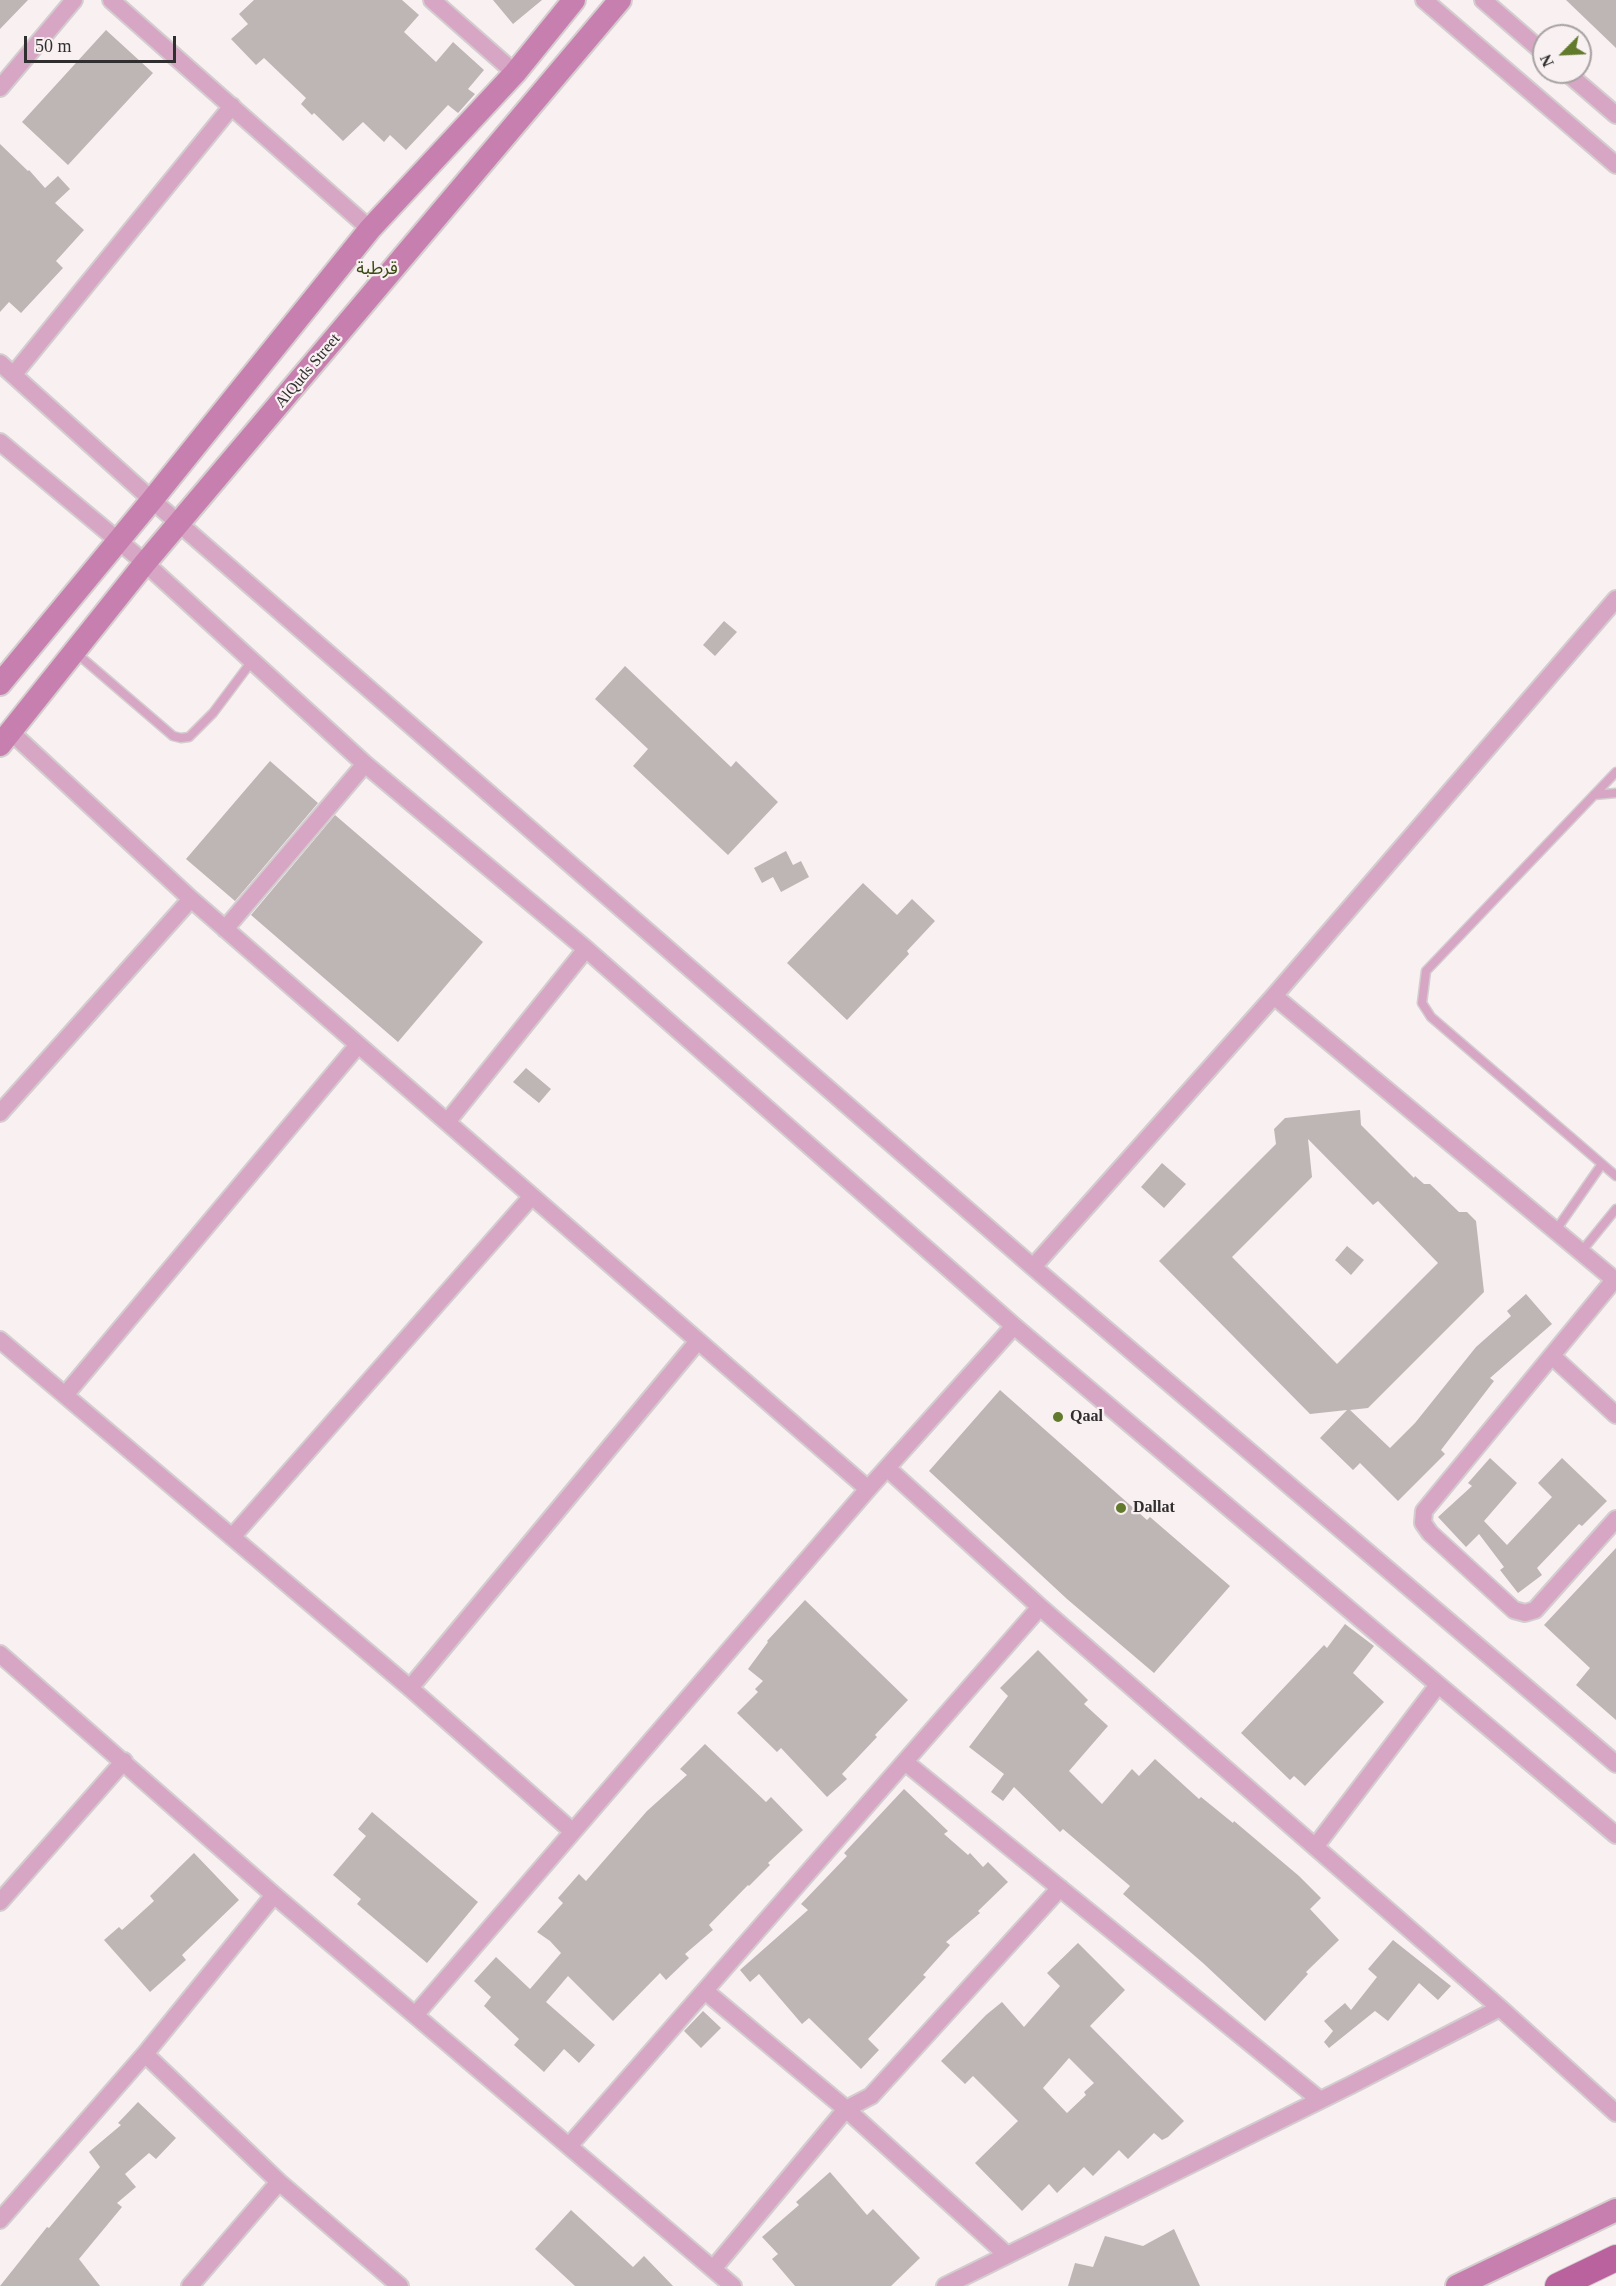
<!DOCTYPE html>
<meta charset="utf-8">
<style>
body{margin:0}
#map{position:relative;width:1616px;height:2286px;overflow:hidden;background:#f8f0f1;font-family:"Times New Roman",serif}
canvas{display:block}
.north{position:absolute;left:1532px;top:24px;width:60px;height:60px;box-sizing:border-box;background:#f8f0f1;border:2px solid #a8a2a3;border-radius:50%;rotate:246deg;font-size:16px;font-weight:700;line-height:24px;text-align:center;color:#312e2f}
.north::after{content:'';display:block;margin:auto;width:21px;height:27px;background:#627a2c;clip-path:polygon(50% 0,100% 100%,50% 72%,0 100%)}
.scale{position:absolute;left:24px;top:36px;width:152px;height:27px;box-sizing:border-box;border:3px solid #312e2f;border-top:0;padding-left:8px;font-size:18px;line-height:21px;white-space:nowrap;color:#312e2f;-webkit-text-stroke:4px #f8f0f1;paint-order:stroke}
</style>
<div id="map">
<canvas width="1616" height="2286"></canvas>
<div class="north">N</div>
<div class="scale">50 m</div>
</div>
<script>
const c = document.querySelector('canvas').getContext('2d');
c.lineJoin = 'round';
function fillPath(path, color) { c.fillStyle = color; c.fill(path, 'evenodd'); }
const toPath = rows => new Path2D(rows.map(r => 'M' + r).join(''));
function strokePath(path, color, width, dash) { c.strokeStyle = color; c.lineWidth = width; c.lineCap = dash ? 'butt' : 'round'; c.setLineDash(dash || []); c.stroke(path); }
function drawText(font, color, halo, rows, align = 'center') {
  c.font = font + ' "Times New Roman","Noto Sans Arabic",serif'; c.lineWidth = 4.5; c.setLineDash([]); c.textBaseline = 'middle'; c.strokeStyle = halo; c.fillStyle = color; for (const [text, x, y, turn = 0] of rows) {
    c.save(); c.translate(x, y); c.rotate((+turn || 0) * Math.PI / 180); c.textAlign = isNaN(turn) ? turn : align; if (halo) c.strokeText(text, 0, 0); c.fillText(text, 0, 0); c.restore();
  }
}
fillPath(toPath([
 [0,0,28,0,0,29],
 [254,0,402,0,419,15,404,32,436,62,453,42,484,70,468,89,475,94,458,113,448,105,406,150,390,135,384,142,363,122,343,141,314,113,312,115,301,104,306,98,264,58,256,65,231,39,248,24,239,14],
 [493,0,542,0,513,24],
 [1566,0,1616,0,1616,48],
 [106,30,153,73,68,165,22,122],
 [0,144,28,171,29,170,45,188,58,176,70,189,55,203,84,230,56,261,63,268,21,313,9,302,0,312],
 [724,621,737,632,715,656,703,645],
 [625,666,731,767,736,761,778,802,728,855,633,766,648,749,595,699],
 [270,761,318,803,235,901,186,859],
 [335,815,483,942,398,1042,251,915],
 [786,851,793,865,801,861,809,877,781,892,773,877,762,883,754,868],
 [863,883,897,915,912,899,935,921,907,951,909,954,847,1020,787,963],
 [526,1068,551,1089,539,1103,513,1082],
 [1360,1110,1361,1125,1414,1178,1415,1176,1424,1184,1430,1184,1459,1212,1467,1212,1476,1221,1484,1292,1368,1408,1350,1410,1390,1448,1415,1423,1476,1347,1511,1316,1507,1311,1526,1294,1552,1324,1490,1378,1494,1381,1441,1450,1445,1454,1398,1501,1360,1463,1353,1470,1320,1438,1347,1410,1310,1414,1159,1261,1276,1144,1274,1129,1285,1118],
 [1308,1139,1373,1205,1378,1201,1438,1263,1337,1364,1232,1257,1312,1177],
 [1162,1163,1186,1184,1164,1208,1141,1187],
 [1347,1246,1364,1260,1351,1275,1335,1260],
 [1000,1390,1147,1520,1150,1517,1230,1586,1154,1673,1067,1599,929,1471],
 [1490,1458,1517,1483,1484,1521,1507,1545,1552,1497,1538,1483,1562,1458,1607,1501,1582,1526,1579,1524,1537,1568,1542,1575,1518,1593,1500,1570,1504,1567,1479,1534,1466,1547,1438,1517,1472,1486,1468,1483],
 [1616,1548,1616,1720,1576,1685,1590,1668,1544,1625],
 [805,1600,908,1700,875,1735,877,1737,842,1774,847,1779,827,1797,781,1748,777,1752,737,1713,758,1692,755,1689,763,1681,748,1669,768,1642,767,1641],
 [1345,1624,1374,1646,1353,1673,1384,1702,1305,1786,1294,1776,1290,1780,1241,1733,1324,1645,1327,1648],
 [1038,1650,1088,1700,1084,1704,1108,1726,1069,1771,1102,1804,1132,1769,1139,1776,1155,1759,1199,1799,1201,1797,1233,1823,1234,1821,1299,1876,1321,1898,1310,1909,1339,1940,1306,1972,1308,1974,1265,2021,1203,1963,1123,1894,1130,1886,1063,1829,1060,1832,1014,1787,1003,1801,991,1792,1004,1774,969,1747,1008,1696,1000,1688],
 [705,1744,766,1802,771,1797,803,1830,768,1863,770,1865,749,1886,748,1885,709,1925,713,1930,685,1954,689,1958,666,1980,660,1973,613,2021,568,1976,546,2002,595,2045,579,2063,564,2049,544,2072,514,2045,519,2039,484,2006,491,1997,474,1981,496,1957,530,1989,561,1953,550,1941,537,1932,563,1903,558,1898,579,1874,586,1881,647,1811,687,1775,680,1769],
 [904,1789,948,1831,944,1834,968,1855,970,1853,983,1867,988,1862,1008,1882,978,1911,980,1913,946,1942,950,1945,923,1975,926,1977,868,2039,879,2050,861,2069,809,2018,802,2024,759,1974,750,1982,740,1970,808,1910,801,1904,847,1856,844,1853],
 [372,1812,478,1902,427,1963,357,1904,361,1899,333,1875,366,1836,358,1829],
 [194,1853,239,1900,182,1955,186,1960,150,1992,104,1940,119,1927,122,1930,154,1901,150,1896],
 [1393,1940,1451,1986,1438,2000,1419,1983,1388,2021,1375,2011,1329,2048,1324,2042,1333,2031,1324,2021,1345,2003,1351,2010,1377,1977,1368,1969],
 [1078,1943,1125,1990,1090,2026,1184,2121,1168,2137,1162,2140,1154,2133,1128,2159,1119,2150,1093,2176,1084,2167,1057,2193,1049,2184,1022,2211,975,2163,1018,2121,973,2076,965,2084,941,2061,986,2015,1002,2002,1024,2027,1060,1986,1047,1973],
 [1069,2058,1094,2083,1084,2092,1086,2095,1067,2113,1043,2088],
 [703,2011,721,2028,701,2048,684,2031],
 [138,2102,176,2138,156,2159,149,2153,125,2174,136,2187,117,2203,122,2207,79,2259,100,2286,0,2286,47,2227,49,2228,100,2167,89,2152,121,2125,118,2123],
 [830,2172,867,2215,873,2209,920,2258,891,2286,795,2286,772,2259,778,2254,762,2237,799,2205,796,2202],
 [571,2210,633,2267,644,2256,673,2286,575,2286,535,2249],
 [1174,2229,1200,2286,1068,2286,1075,2263,1093,2267,1105,2236,1143,2246]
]), '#beb6b5');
const lane = toPath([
 [75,652,173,736,181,738,189,737,213,713,252,661],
 [1616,772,1426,971,1422,1003,1431,1017,1616,1176],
 [1594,795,1616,793],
 [1556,1230,1602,1164],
 [1581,1252,1616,1209]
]);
const street = toPath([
 [111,0,370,229],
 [432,0,515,73],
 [1424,0,1616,165],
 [1483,0,1544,53],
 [1566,72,1616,115],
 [0,88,74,0],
 [0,363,152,500,1033,1267,1616,1764],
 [14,374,232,106],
 [0,442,145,563,365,764,586,949,1014,1326,1616,1835],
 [11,732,191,899,868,1489],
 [225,929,365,764],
 [1274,996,1616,1281],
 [0,1113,191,899],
 [447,1122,586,949],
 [1033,1267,1274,996,1616,599],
 [1614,1280,1424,1511,1423,1523,1430,1533,1514,1610,1525,1613,1535,1610,1616,1519],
 [0,1340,410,1688,572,1831],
 [1552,1356,1616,1415],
 [65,1395,358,1045],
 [887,1468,1040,1607,1500,2008,1616,2113],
 [232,1537,532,1196],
 [0,1654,274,1895,733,2286],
 [410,1688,698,1341],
 [905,1762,1320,2100],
 [1315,1847,1438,1685],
 [0,1902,124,1761],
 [705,1991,846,2109,871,2096,1060,1888],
 [416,2014,868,1489,1014,1326],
 [145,2054,279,2182],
 [569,2146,1040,1607],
 [0,2220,145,2054,274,1895],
 [713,2269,846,2109,1007,2255],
 [190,2286,279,2182,400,2286],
 [945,2286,1351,2085,1500,2008]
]);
const secondary = toPath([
 [0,684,152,500,370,229,515,73,574,0],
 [0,745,145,563,620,0],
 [1457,2286,1616,2210]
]);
const primary = toPath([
 [1558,2286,1616,2258]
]);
strokePath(lane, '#d4cdce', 11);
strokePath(street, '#d4cdce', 20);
strokePath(secondary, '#d4cdce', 26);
strokePath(primary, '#d4cdce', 28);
strokePath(lane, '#d7a6c5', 8);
strokePath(street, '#d7a6c5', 16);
strokePath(secondary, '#c77faf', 22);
strokePath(primary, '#ba629e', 26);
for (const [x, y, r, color] of [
 [1058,1417,6,"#627a2c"],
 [1121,1508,6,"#627a2c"]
]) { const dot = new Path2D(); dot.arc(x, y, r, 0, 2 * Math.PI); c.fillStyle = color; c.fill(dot); strokePath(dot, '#f8f0f1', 2); }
drawText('16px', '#312e2f', '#f8f0f1', [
 ["AlQuds Street",308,371,-50]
]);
drawText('bold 16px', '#312e2f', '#f8f0f1', [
 ["Qaal",1070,1417],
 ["Dallat",1133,1508]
], 'left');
drawText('18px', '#3b4b15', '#f8f0f1', [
 ["قرطبة",377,269]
]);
</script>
